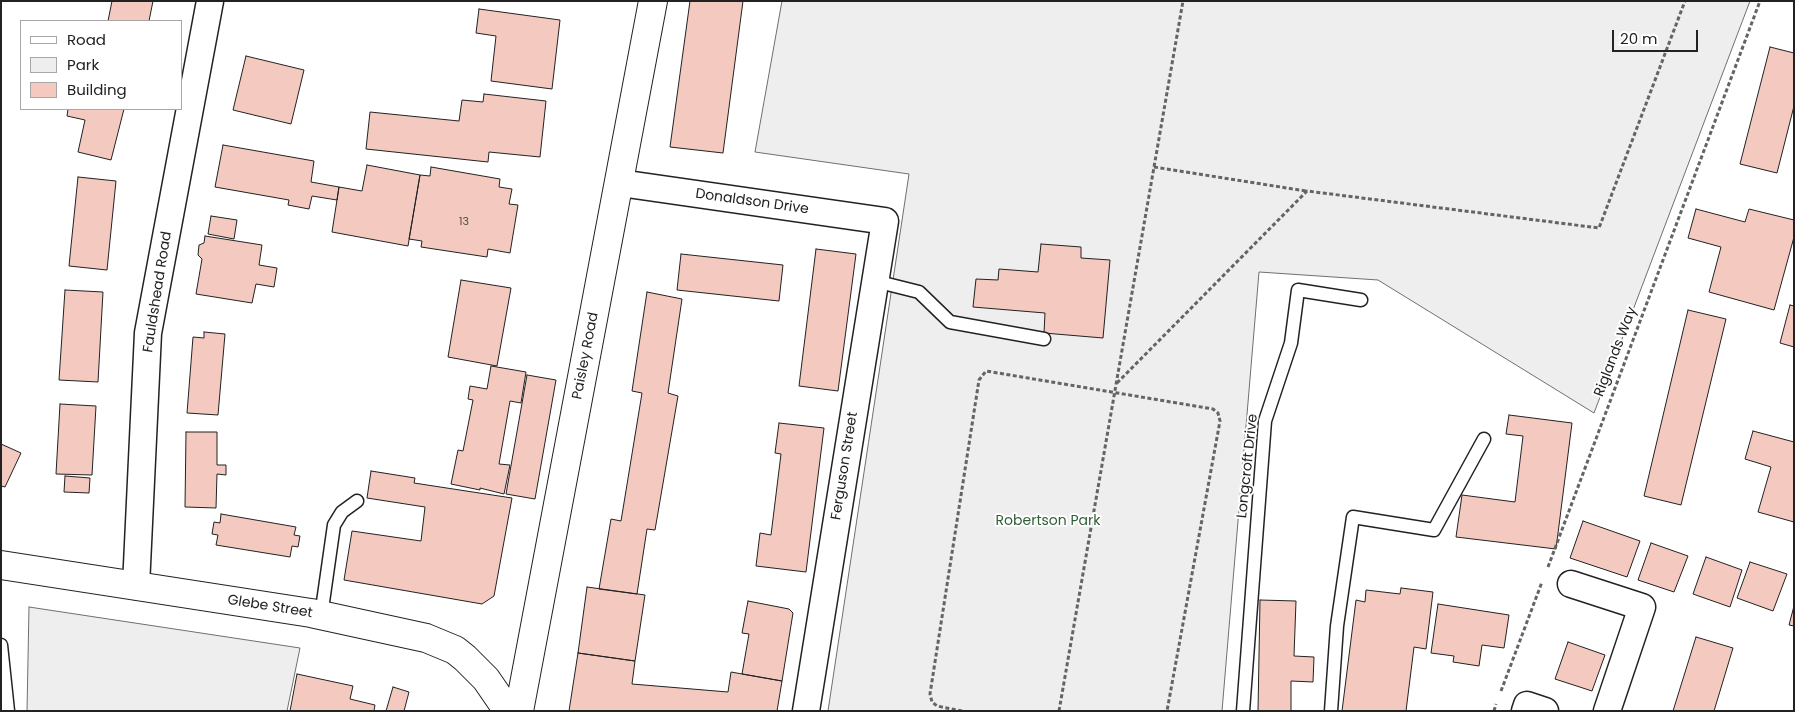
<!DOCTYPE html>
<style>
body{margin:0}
#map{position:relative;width:1795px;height:712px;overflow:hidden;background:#fff;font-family:Poppins,sans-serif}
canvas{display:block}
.frame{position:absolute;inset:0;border:2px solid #222;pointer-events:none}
.legend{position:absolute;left:20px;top:20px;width:162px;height:90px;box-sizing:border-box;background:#fff;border:1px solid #a7a7a7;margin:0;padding:6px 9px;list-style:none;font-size:15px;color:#222}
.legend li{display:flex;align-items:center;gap:10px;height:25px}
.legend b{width:25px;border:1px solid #a7a7a7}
.scale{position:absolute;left:1612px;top:30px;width:86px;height:22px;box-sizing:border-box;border:2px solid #222;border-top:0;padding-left:6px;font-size:15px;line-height:18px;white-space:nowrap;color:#222;-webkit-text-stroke:4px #fff;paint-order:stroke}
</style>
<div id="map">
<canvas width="1795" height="712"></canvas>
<div class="frame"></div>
<ul class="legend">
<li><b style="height:6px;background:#fff"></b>Road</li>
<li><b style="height:14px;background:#eee"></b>Park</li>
<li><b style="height:14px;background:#f3c9c0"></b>Building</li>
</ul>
<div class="scale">20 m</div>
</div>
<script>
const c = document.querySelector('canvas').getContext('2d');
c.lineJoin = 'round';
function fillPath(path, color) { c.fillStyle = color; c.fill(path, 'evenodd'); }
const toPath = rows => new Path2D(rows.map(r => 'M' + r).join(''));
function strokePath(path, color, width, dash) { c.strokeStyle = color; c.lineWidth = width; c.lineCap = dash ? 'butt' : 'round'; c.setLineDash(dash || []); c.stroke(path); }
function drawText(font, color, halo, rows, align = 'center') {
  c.font = font + ' Poppins,sans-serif'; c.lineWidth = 4; c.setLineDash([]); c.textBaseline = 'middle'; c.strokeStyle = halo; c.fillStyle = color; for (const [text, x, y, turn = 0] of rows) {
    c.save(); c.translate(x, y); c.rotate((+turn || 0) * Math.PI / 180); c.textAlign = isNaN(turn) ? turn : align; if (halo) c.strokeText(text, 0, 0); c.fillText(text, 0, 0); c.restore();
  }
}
const green = toPath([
 [782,1,1750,1,1594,413,1378,280,1259,272,1222,711,828,711,909,174,755,152,782,1],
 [29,607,300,648,287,711,27,711,29,607]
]);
fillPath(green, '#eee');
strokePath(green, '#6f6f6f', 1);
const building = toPath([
 [112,1,153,1,149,21,108,21,112,1],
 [690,1,743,1,723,153,670,147,690,1],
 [479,9,560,20,552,89,491,81,496,36,476,33,479,9],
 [1770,47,1794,53,1794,106,1777,173,1740,164,1770,47],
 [246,56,304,70,291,124,233,110,246,56],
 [484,94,546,101,540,157,489,152,488,162,366,149,370,112,459,121,462,100,483,102,484,94],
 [68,109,124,109,111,160,78,152,85,120,67,116,68,109],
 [223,145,314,161,311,182,339,187,337,200,312,196,309,209,288,205,289,200,215,187,223,145],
 [367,165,420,175,408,246,332,232,339,187,362,191,367,165],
 [431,167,500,179,499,187,512,189,509,204,518,205,510,253,488,249,487,257,421,247,422,241,409,239,420,175,430,176,431,167],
 [78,177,116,181,107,270,69,266,78,177],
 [1696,209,1745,222,1749,209,1794,220,1794,237,1774,310,1709,292,1721,247,1688,238,1696,209],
 [211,216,237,220,234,239,208,234,211,216],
 [205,236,262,245,259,265,277,268,274,287,256,284,252,303,196,294,202,259,198,255,199,245,204,243,205,236],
 [1041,244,1081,247,1081,258,1110,260,1103,338,1044,333,1045,313,973,307,976,279,998,280,999,269,1038,272,1041,244],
 [816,249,856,254,838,391,799,386,816,249],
 [681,254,783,265,779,301,677,290,681,254],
 [461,280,511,288,497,366,448,357,461,280],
 [65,290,103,292,98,382,59,380,65,290],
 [647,292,682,299,668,393,678,396,655,530,647,529,637,594,599,589,611,519,621,521,642,393,632,391,647,292],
 [1790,305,1794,306,1794,347,1780,343,1790,305],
 [1688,310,1726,319,1681,505,1644,496,1688,310],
 [204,332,225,334,218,415,187,413,193,337,204,338,204,332],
 [491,366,526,372,521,403,510,401,499,464,510,465,504,494,480,488,480,490,451,484,458,450,463,451,473,400,468,399,470,386,487,389,491,366],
 [527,375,556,380,535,499,506,494,527,375],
 [60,404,96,406,92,475,56,474,60,404],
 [1509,415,1572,423,1556,549,1456,537,1462,495,1515,502,1523,436,1506,434,1509,415],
 [779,423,824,428,806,572,756,566,760,533,771,535,781,454,775,453,779,423],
 [1753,431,1794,442,1794,522,1758,512,1771,467,1745,459,1753,431],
 [186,432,217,432,217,465,226,465,226,475,217,474,216,508,185,507,186,432],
 [1,444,21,453,5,487,1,486,1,444],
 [371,471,415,478,414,483,512,498,494,596,482,604,344,580,352,531,421,541,425,507,367,498,371,471],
 [65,476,90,478,89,493,64,492,65,476],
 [221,514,296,527,294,535,300,536,298,547,292,546,290,557,216,545,218,535,212,534,214,522,220,523,221,514],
 [1583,521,1640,541,1627,577,1570,558,1583,521],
 [1651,543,1688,556,1674,592,1638,580,1651,543],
 [1706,557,1742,570,1730,607,1693,594,1706,557],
 [1750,562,1787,574,1773,611,1737,598,1750,562],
 [587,587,645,595,635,661,578,653,587,587],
 [1401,588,1433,592,1426,649,1414,647,1406,711,1342,711,1356,600,1365,602,1366,590,1400,594,1401,588],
 [1260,600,1296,601,1294,656,1314,657,1313,682,1291,681,1291,711,1258,711,1260,600],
 [748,601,789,609,793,613,782,681,742,674,749,634,742,633,748,601],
 [1438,604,1509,615,1504,648,1482,645,1479,666,1453,662,1454,656,1431,653,1438,604],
 [1794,606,1794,626,1789,625,1794,606],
 [1696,637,1733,648,1714,711,1673,711,1696,637],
 [1568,642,1605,655,1592,691,1555,679,1568,642],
 [578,653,635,661,632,684,728,692,731,672,782,681,777,711,569,711,578,653],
 [297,674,353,686,350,699,375,705,374,711,290,711,297,674],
 [393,687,409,692,404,711,386,711,393,687]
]);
fillPath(building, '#f3c9c0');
strokePath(building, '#222', 1);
const lane = toPath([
 [875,281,919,292,950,322,1044,339],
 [321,616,334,525,342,512,357,501],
 [1,645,8,711],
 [1243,711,1265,421,1291,343,1298,290,1361,300],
 [1331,711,1337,626,1353,517,1434,530,1484,439]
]);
const street = toPath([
 [620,183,885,221,806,711],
 [1571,584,1642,607,1607,711],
 [136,586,148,333,210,1],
 [1525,711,1527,705,1545,711]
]);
const primary = toPath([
 [1,565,311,613,426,638,455,650,465,658,486,679,508,711],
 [519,711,653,1]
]);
strokePath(lane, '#222', 15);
strokePath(street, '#222', 29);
strokePath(primary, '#222', 30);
strokePath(toPath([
 [1154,167,1306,191],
 [1117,383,1307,191,1599,228,1685,1],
 [1548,567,1760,1],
 [1501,691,1542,582],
 [962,711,937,706,932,702,930,694,979,380,986,371,1213,409,1218,413,1220,421,1167,711],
 [1059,711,1183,1],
 [1494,711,1496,704]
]), '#646464', 3, [4, 2.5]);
strokePath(lane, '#fff', 12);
strokePath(street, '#fff', 26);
strokePath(primary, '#fff', 28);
drawText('11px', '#564c4a', null, [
 ["13",464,222]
]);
drawText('14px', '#222', '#fff', [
 ["Donaldson Drive",752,202,8],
 ["Fauldshead Road",158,292,-81],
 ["Riglands Way",1616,352,-69],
 ["Paisley Road",586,356,-79],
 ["Ferguson Street",845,466,-81],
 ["Longcroft Drive",1248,466,-84],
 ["Glebe Street",270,607,9]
]);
drawText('14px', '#2f5e38', '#fff', [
 ["Robertson Park",1048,521]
]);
</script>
